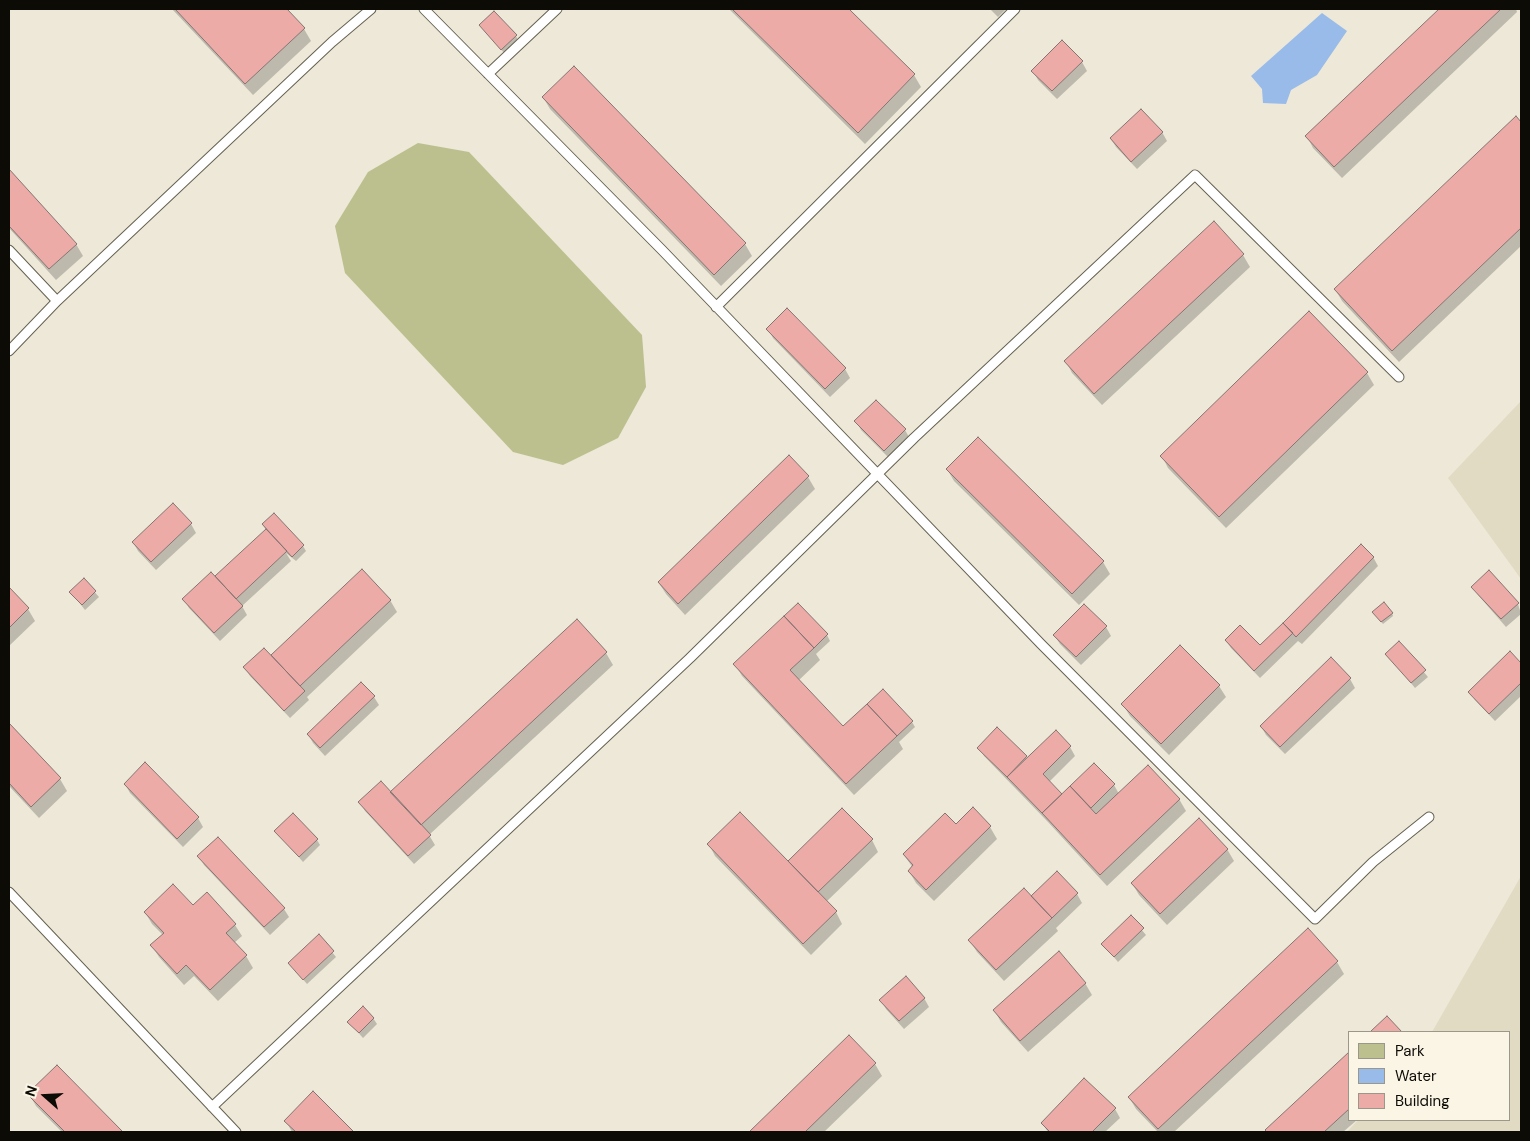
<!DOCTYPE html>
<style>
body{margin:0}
#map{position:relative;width:1530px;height:1141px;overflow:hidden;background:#ede8d7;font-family:"DM Sans",sans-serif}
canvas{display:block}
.frame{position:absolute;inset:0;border:10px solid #0d0b06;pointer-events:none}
.legend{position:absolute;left:1348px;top:1031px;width:162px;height:90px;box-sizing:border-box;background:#faf5e4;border:1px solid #9b978b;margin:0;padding:6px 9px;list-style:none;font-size:15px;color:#0d0b06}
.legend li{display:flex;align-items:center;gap:10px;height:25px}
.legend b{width:25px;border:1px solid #9b978b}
.north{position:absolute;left:20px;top:1071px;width:50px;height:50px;-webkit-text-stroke:4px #faf5e4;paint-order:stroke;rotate:289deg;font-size:14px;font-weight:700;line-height:20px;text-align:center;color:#0d0b06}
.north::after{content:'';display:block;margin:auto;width:18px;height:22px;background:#0d0b06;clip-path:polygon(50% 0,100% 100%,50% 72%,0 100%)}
</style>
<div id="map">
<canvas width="1530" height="1141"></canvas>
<div class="frame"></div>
<ul class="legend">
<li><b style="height:14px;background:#bcc08e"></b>Park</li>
<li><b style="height:14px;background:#98bbe9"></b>Water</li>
<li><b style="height:14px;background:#ecaba7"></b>Building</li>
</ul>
<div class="north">N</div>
</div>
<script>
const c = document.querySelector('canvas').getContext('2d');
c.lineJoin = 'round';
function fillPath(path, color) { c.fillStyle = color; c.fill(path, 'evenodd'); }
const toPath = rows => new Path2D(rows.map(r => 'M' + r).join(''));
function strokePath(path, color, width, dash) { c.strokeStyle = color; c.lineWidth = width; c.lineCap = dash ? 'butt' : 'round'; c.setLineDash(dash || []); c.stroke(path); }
fillPath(toPath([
 [1521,401,1521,579,1448,478],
 [1521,876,1521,1132,1347,1132,1358,1120,1509,1120,1509,1032,1432,1032]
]), '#e2dbc3');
fillPath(toPath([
 [418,143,469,152,642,335,646,387,618,438,563,465,513,452,345,273,335,226,368,172]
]), '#bcc08e');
fillPath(toPath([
 [1322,13,1347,31,1317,75,1291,90,1286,104,1263,103,1262,89,1251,76]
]), '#98bbe9');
fillPath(toPath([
 [172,9,286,9,304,29,311,41,253,95],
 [729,9,847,9,914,75,921,87,865,144],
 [990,9,1006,9,998,17],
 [1441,9,1516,9,1517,12,1342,178,1313,148,1307,136],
 [480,25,516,36,519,42,505,54],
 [1082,62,1087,71,1057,99,1038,80,1033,71],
 [543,97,745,244,752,256,721,286,550,109],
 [1516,118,1521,124,1521,246,1399,362,1342,301,1335,289],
 [1162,132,1167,141,1137,169,1116,147,1111,139],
 [9,171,76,244,83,256,56,280,9,228],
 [1214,223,1243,255,1250,267,1102,405,1072,373,1066,361],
 [787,310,845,369,850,378,830,397,773,338,768,329],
 [1309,313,1367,373,1374,385,1226,528,1168,468,1162,456],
 [856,421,905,430,910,439,890,459,861,430],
 [789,457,808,477,815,489,685,615,666,594,659,583],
 [947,469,1103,562,1110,574,1079,605,954,481],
 [173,504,191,524,196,533,156,570,138,551,133,542],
 [263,525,303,546,306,551,296,561,286,553,291,561,242,606,247,615,220,641,189,608,184,599,215,578,266,530],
 [1373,557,1378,566,1302,644,1298,641,1260,678,1231,648,1226,640,1260,647],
 [362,570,390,600,397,612,307,697,309,700,290,718,250,676,245,668,271,656],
 [84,580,99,597,85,610,71,592],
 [1473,587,1518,604,1521,614,1506,627,1478,595],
 [9,589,28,609,35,621,9,646],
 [798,605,827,635,830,641,816,654,820,660,798,681,843,728,883,691,912,722,915,727,899,742,903,749,854,795,742,676,735,664],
 [1392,613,1393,616,1383,624,1375,614],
 [577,621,606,653,613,665,429,835,435,845,414,864,365,811,360,802,391,793],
 [1106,627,1111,636,1081,665,1060,644,1054,635],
 [1399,643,1428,677,1415,688,1387,654],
 [1510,653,1521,665,1521,696,1495,721,1475,700,1470,692],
 [1331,659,1350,679,1355,688,1285,754,1266,735,1261,726],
 [1219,686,1226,697,1169,755,1130,716,1123,705],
 [374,697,379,705,325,756,313,743,308,734],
 [9,725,60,779,67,791,39,818,9,786],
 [997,729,1027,758,1056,732,1070,747,1075,756,1049,782,1062,796,1094,764,1114,785,1119,794,1179,799,1186,811,1107,886,1048,822,984,756,979,748],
 [145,764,198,818,203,827,183,847,130,793,125,784],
 [973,809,990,827,997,839,934,901,916,883,909,871,913,868,904,855,956,825],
 [276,831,317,840,320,845,303,862],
 [872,840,878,852,826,902,836,912,842,924,811,955,715,856,709,844,788,863],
 [1227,849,1234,861,1167,925,1139,895,1132,883],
 [199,856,284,909,289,917,270,935,204,865],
 [1057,873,1077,894,1082,903,1056,928,1058,931,1004,981,977,952,970,941,1031,897],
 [145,912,235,925,242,936,234,943,246,956,253,968,218,1001,194,976,184,985,159,957,152,946,163,935,152,924],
 [1131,917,1146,935,1118,962,1103,944],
 [1308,930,1337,962,1344,974,1174,1132,1158,1132,1136,1109,1129,1097],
 [319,936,336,957,307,984,289,963],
 [1085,983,1092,995,1028,1052,1001,1022,994,1010],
 [924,998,929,1007,904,1029,886,1009,881,1000],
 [373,1018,377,1024,363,1038,349,1022],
 [849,1037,875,1064,882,1076,824,1132,751,1132],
 [1349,1053,1349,1120,1357,1120,1343,1132,1267,1132,1266,1130],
 [57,1067,121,1132,62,1132,36,1106,29,1094],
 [313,1093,352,1132,292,1132,286,1121],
 [1115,1109,1120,1118,1105,1132,1048,1132,1042,1123]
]), '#0003');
const building = toPath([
 [175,9,287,9,305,28,245,84,175,9],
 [732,9,849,9,915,74,858,133,732,9],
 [1439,9,1501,9,1334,167,1305,136,1439,9],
 [494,11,517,35,501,50,479,25,494,11],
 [1062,40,1083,61,1052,91,1031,71,1062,40],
 [574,66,746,243,714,275,542,97,574,66],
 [1141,109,1163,132,1131,162,1110,138,1141,109],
 [1516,116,1521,122,1521,228,1392,351,1334,289,1516,116],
 [9,169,77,244,49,269,9,226,9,169],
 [1214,221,1244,254,1094,394,1064,361,1214,221],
 [787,308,846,368,825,389,766,329,787,308],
 [1309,311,1368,372,1219,517,1160,456,1309,311],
 [876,400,906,429,884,451,854,421,876,400],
 [978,437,1104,561,1072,594,946,469,978,437],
 [789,455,809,476,678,604,658,582,789,455],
 [173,503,192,523,151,562,132,542,173,503],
 [274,513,304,545,292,557,262,524,274,513],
 [266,529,287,551,236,599,215,576,266,529],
 [1361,544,1374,557,1296,637,1283,623,1361,544],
 [362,569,391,600,300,686,271,655,362,569],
 [1489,570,1519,603,1501,619,1471,587,1489,570],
 [211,572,243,606,214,633,182,599,211,572],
 [84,578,96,591,82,605,69,592,84,578],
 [9,587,29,608,9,628,9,587],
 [1384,602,1393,613,1381,622,1372,612,1384,602],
 [798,603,828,634,814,648,784,616,798,603],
 [1084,604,1107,626,1076,657,1053,635,1084,604],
 [784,616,814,648,790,670,843,726,867,704,897,736,846,784,733,664,784,616],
 [577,619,607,652,421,825,390,792,577,619],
 [1283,623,1293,633,1254,671,1225,640,1240,625,1260,645,1283,623],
 [1399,641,1426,670,1411,683,1385,654,1399,641],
 [1180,645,1220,685,1161,744,1121,704,1180,645],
 [264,648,305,691,284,711,243,667,264,648],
 [1510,651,1521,663,1521,683,1489,714,1468,692,1510,651],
 [1331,657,1351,678,1280,747,1260,726,1331,657],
 [361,682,375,696,320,748,307,734,361,682],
 [883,689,913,721,897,736,867,704,883,689],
 [9,723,61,778,31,807,9,783,9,723],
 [997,727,1027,756,1007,777,977,748,997,727],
 [1056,730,1071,746,1043,774,1062,794,1042,813,1007,777,1056,730],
 [145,762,199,817,177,839,124,784,145,762],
 [1094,763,1115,784,1091,808,1070,786,1094,763],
 [1148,765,1180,799,1100,875,1042,813,1070,786,1096,814,1148,765],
 [381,781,431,835,408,856,358,802,381,781],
 [973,807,991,826,926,890,908,871,913,865,903,854,945,813,956,824,973,807],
 [842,808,873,839,818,892,788,861,842,808],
 [740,812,837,911,803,944,707,844,740,812],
 [293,813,318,839,299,857,274,831,293,813],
 [1199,818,1228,849,1160,914,1131,883,1199,818],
 [218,837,285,908,264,927,197,856,218,837],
 [1057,871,1078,893,1052,918,1031,896,1057,871],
 [173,884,193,905,207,892,236,924,226,933,247,955,210,990,186,965,177,974,150,945,164,933,144,912,173,884],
 [1024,888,1052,918,996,970,968,940,1024,888],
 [1131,915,1144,928,1114,957,1101,944,1131,915],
 [1308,928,1338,961,1158,1129,1128,1097,1308,928],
 [319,934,334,951,303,980,288,963,319,934],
 [1059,951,1086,983,1020,1041,993,1010,1059,951],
 [906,976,925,998,899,1021,879,1000,906,976],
 [363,1006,374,1018,359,1033,347,1022,363,1006],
 [1387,1016,1402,1032,1370,1032,1371,1031,1387,1016],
 [849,1035,876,1063,805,1132,749,1132,849,1035],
 [1349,1052,1349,1109,1324,1132,1267,1132,1265,1130,1349,1052],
 [57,1065,123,1132,65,1132,27,1094,57,1065],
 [1084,1078,1116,1108,1092,1132,1050,1132,1041,1123,1084,1078],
 [313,1091,354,1132,296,1132,284,1121,313,1091]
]);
fillPath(building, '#ecaba7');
strokePath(building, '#867472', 1);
const service = toPath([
 [424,9,662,250,1041,644,1315,919,1373,862,1429,817],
 [488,74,557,9],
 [9,250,57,301],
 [716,307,1015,9],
 [9,351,57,301,332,42,371,9],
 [9,892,236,1132],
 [212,1107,690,658,914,438,1195,175,1399,377]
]);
strokePath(service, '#656152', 11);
strokePath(service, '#fff', 9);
</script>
